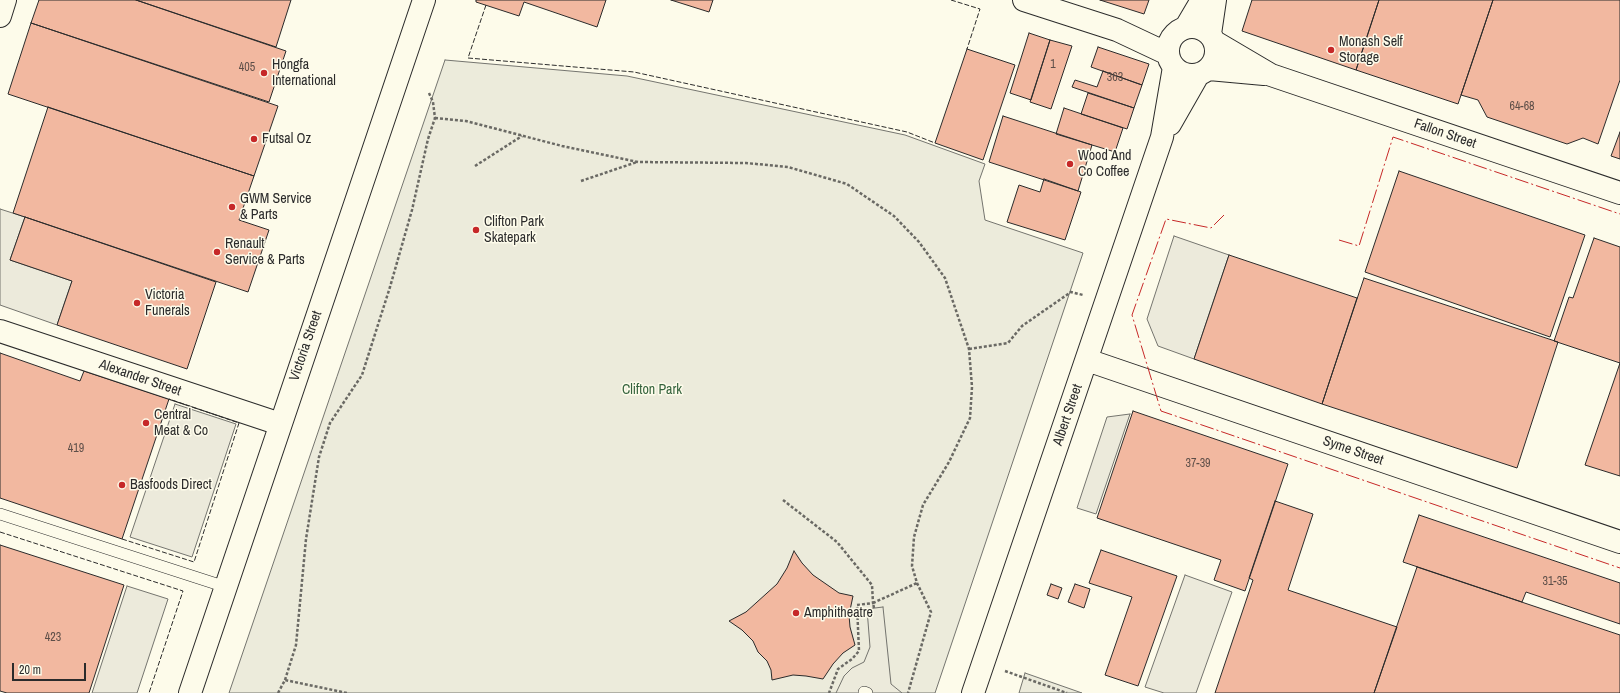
<!DOCTYPE html>
<style>
body{margin:0}
#map{position:relative;width:1620px;height:693px;overflow:hidden;background:#fdfbea;font-family:"Archivo Narrow",sans-serif}
canvas{display:block}
.scale{position:absolute;left:12px;top:663px;width:74px;height:18px;box-sizing:border-box;border:2px solid #2b2b2b;border-top:0;padding-left:5px;font-size:12px;line-height:14px;white-space:nowrap;color:#2b2b2b;-webkit-text-stroke:3px #fdfbea;paint-order:stroke}
</style>
<div id="map">
<canvas width="1620" height="693"></canvas>
<div class="scale">20 m</div>
</div>
<script>
const c = document.querySelector('canvas').getContext('2d');
c.lineJoin = 'round';
function fillPath(path, color) { c.fillStyle = color; c.fill(path, 'evenodd'); }
const toPath = rows => new Path2D(rows.map(r => 'M' + r).join(''));
function strokePath(path, color, width, dash) { c.strokeStyle = color; c.lineWidth = width; c.lineCap = dash ? 'butt' : 'round'; c.setLineDash(dash || []); c.stroke(path); }
function drawText(font, color, halo, rows, align = 'center') {
  c.font = font + ' "Archivo Narrow",sans-serif'; c.lineWidth = 3; c.setLineDash([]); c.textBaseline = 'middle'; c.strokeStyle = halo; c.fillStyle = color; for (const [text, x, y, turn = 0] of rows) {
    c.save(); c.translate(x, y); c.rotate((+turn || 0) * Math.PI / 180); c.textAlign = isNaN(turn) ? turn : align; if (halo) c.strokeText(text, 0, 0); c.fillText(text, 0, 0); c.restore();
  }
}
const green = toPath([
 [445,60,627,76,905,135,985,164,979,181,985,220,1083,253,935,693,229,693,445,60],
 [1025,673,1082,693,1019,693,1025,673]
]);
fillPath(green, '#ecebdb');
strokePath(green, '#74746e', 1);
const parking = toPath([
 [0,209,25,217,10,260,72,281,57,325,0,305,0,209],
 [1174,236,1229,255,1194,359,1158,346,1147,319,1174,236],
 [175,404,236,424,192,557,130,537,175,404],
 [1130,414,1096,514,1077,508,1107,417,1130,414],
 [1185,575,1232,592,1196,693,1164,693,1145,687,1185,575],
 [127,586,168,599,137,693,92,693,127,586],
 [883,607,891,684,902,693,836,693,844,676,852,668,864,662,870,647,867,609,883,607]
]);
fillPath(parking, '#eceadb');
strokePath(parking, '#74746e', 1);
const building = toPath([
 [39,0,136,0,286,51,269,102,31,23,39,0],
 [136,0,291,0,276,47,136,0],
 [476,0,606,0,597,27,524,2,519,16,476,2,476,0],
 [671,0,713,0,709,12,671,0],
 [1100,0,1149,0,1144,14,1100,0],
 [1252,0,1379,0,1356,70,1242,31,1252,0],
 [1379,0,1493,0,1458,104,1356,70,1379,0],
 [1493,0,1620,0,1620,80,1598,144,1583,138,1567,144,1487,117,1478,100,1461,95,1493,0],
 [31,23,278,106,254,176,8,94,31,23],
 [1029,33,1050,40,1031,100,1010,93,1029,33],
 [1050,40,1072,46,1051,109,1030,102,1050,40],
 [1098,47,1149,64,1142,85,1091,67,1098,47],
 [967,49,1015,65,983,160,935,143,967,49],
 [1103,71,1142,85,1134,108,1072,87,1075,80,1097,87,1103,71],
 [1088,93,1134,108,1127,129,1081,114,1088,93],
 [48,107,254,176,239,220,269,230,248,292,13,213,48,107],
 [1064,108,1123,128,1115,152,1056,134,1064,108],
 [1003,116,1092,145,1078,191,989,162,1003,116],
 [1620,132,1620,159,1611,156,1620,132],
 [1399,171,1585,235,1550,337,1365,272,1399,171],
 [1044,179,1081,192,1065,240,1007,222,1019,185,1040,192,1044,179],
 [25,217,216,282,187,369,57,325,72,281,10,260,25,217],
 [1594,238,1620,247,1620,363,1554,341,1569,297,1573,298,1594,238],
 [1229,255,1357,298,1322,404,1194,359,1229,255],
 [1364,278,1558,342,1517,468,1322,404,1364,278],
 [0,353,80,381,84,371,169,399,122,539,0,498,0,353],
 [1620,363,1620,476,1585,465,1620,363],
 [1133,411,1288,464,1245,591,1214,580,1221,560,1097,518,1133,411],
 [1275,501,1313,514,1288,590,1397,627,1374,693,1215,693,1253,580,1249,578,1275,501],
 [1419,515,1620,583,1620,624,1526,592,1522,602,1403,562,1419,515],
 [0,545,124,585,89,693,7,693,0,691,0,545],
 [1101,550,1177,576,1138,686,1105,675,1132,597,1089,583,1101,550],
 [794,551,802,563,813,575,839,593,853,596,849,615,850,627,855,645,843,653,833,664,823,679,806,676,793,675,772,680,771,670,767,661,758,652,753,641,742,630,729,621,746,612,777,584,787,568,794,551],
 [1417,567,1620,635,1620,693,1374,693,1417,567],
 [1051,584,1062,588,1058,599,1047,595,1051,584],
 [1075,584,1090,589,1084,608,1068,602,1075,584]
]);
fillPath(building, '#f2b8a0');
strokePath(building, '#2b2b2b', 1);
const service = toPath([
 [0,514,226,587],
 [864,692,867,693]
]);
const minor = toPath([
 [1024,0,1117,30,1168,54],
 [0,16,5,0],
 '1168 51a24 24 0 1 1 48 0a24 24 0 1 1-48 0Z',
 [1186,27,1202,0],
 [1210,34,1215,0],
 [1215,42,1271,75,1620,193],
 [1209,69,1264,74],
 [1170,124,1198,75],
 [0,331,280,424],
 [1087,360,1620,542],
 [973,693,1162,137,1174,67]
]);
const tertiary = toPath([
 [190,693,424,0]
]);
strokePath(service, '#2b2b2b', 12);
strokePath(minor, '#2b2b2b', 24);
strokePath(tertiary, '#2b2b2b', 24);
strokePath(toPath([
 [435,118,466,121,562,146,638,162,746,163,788,167,847,184,894,216,919,242,945,278,969,349,972,387,970,418,949,462,923,505,914,537,912,566,917,583,931,612,908,693],
 [475,166,522,136],
 [581,181,637,162],
 [969,349,1008,343,1022,326,1071,292,1083,295],
 [783,500,837,542,872,585,873,603,857,605,859,651,852,659,838,669,829,693],
 [874,608,873,603,917,583],
 [1005,671,1067,693],
 [285,680,296,645,306,539,319,457,330,423,362,375,390,287,412,210,428,139,435,118,433,102,429,93],
 [278,693,285,680,347,693]
]), '#6a6964', 2.5, [3, 2]);
strokePath(service, '#fdfbea', 11);
strokePath(minor, '#fdfbea', 22);
strokePath(tertiary, '#fdfbea', 22);
strokePath(toPath([
 [951,0,980,9,967,49],
 [486,5,468,58,634,72,907,132,935,143],
 [0,532,183,591,149,693],
 [122,539,194,562,239,423,169,399]
]), '#2b2b2b', 1, [5, 2]);
strokePath(toPath([
 [1224,215,1211,228,1166,219,1132,315,1161,411,1620,568],
 [1339,240,1359,246,1393,137,1620,214]
]), '#c62828', 1, [14, 3, 2, 3]);
for (const [x, y, r, color] of [
 [1331,50,4,"#c62828"],
 [264,73,4,"#c62828"],
 [254,139,4,"#c62828"],
 [1070,164,4,"#c62828"],
 [232,207,4,"#c62828"],
 [476,230,4,"#c62828"],
 [217,252,4,"#c62828"],
 [137,303,4,"#c62828"],
 [146,423,4,"#c62828"],
 [122,485,4,"#c62828"],
 [796,613,4,"#c62828"]
]) { const dot = new Path2D(); dot.arc(x, y, r, 0, 2 * Math.PI); c.fillStyle = color; c.fill(dot); strokePath(dot, '#fdfbea', 1.5); }
drawText('12px', '#5d4e48', null, [
 ["1",1053,65],
 ["405",247,68],
 ["363",1115,78],
 ["64-68",1522,107],
 ["419",76,449],
 ["37-39",1198,464],
 ["31-35",1555,582],
 ["423",53,638]
]);
drawText('14px', '#2b2b2b', '#fdfbea', [
 ["Monash Self",1339,42],
 ["Storage",1339,58],
 ["Hongfa",272,65],
 ["International",272,81],
 ["Futsal Oz",262,139],
 ["Wood And",1078,156],
 ["Co Coffee",1078,172],
 ["GWM Service",240,199],
 ["& Parts",240,215],
 ["Clifton Park",484,222],
 ["Skatepark",484,238],
 ["Renault",225,244],
 ["Service & Parts",225,260],
 ["Victoria",145,295],
 ["Funerals",145,311],
 ["Central",154,415],
 ["Meat & Co",154,431],
 ["Basfoods Direct",130,485],
 ["Amphitheatre",804,613]
], 'left');
drawText('14px', '#2b2b2b', '#fdfbea', [
 ["Fallon Street",1445,134,19],
 ["Victoria Street",306,346,-71],
 ["Alexander Street",140,378,19],
 ["Albert Street",1068,415,-71],
 ["Syme Street",1353,451,19]
]);
drawText('14px', '#34623c', '#fdfbea', [
 ["Clifton Park",652,390]
]);
</script>
